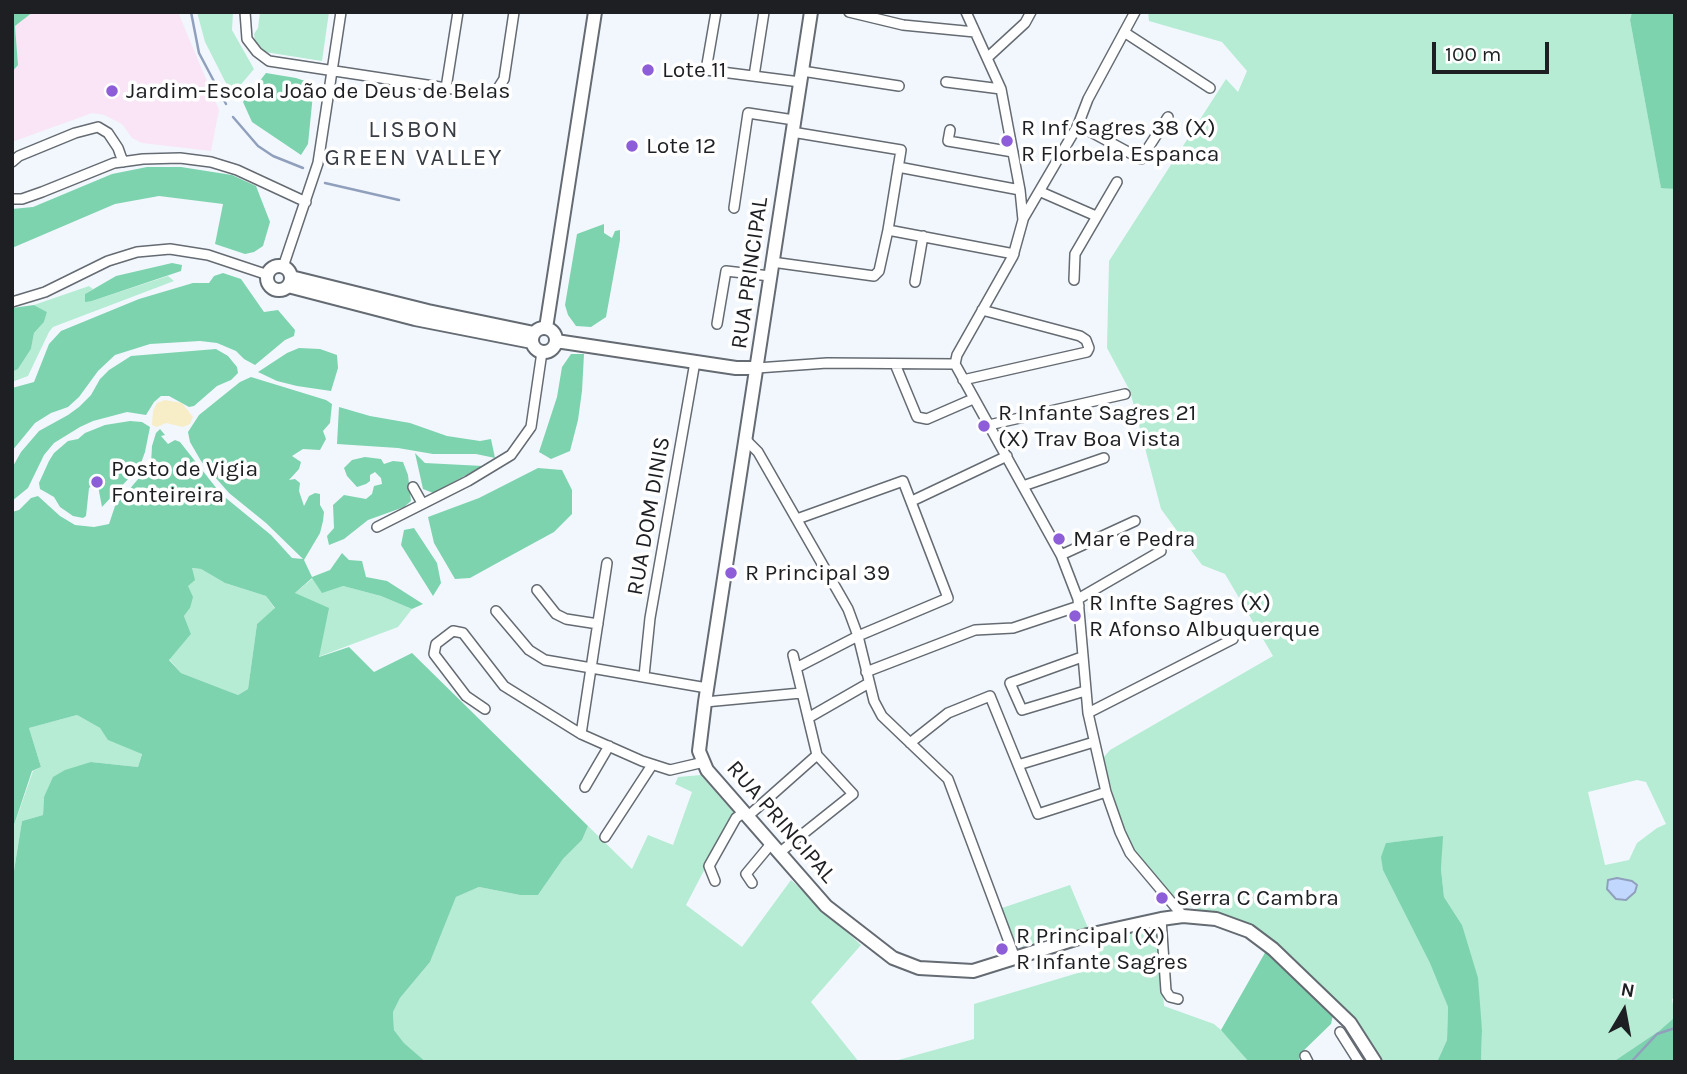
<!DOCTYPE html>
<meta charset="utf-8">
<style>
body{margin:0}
#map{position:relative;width:1687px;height:1074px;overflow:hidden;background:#f2f7fe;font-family:Karla,sans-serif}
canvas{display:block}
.frame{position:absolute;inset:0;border:14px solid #1d1f22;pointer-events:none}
.north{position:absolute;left:1589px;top:976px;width:70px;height:70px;-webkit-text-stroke:5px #fff;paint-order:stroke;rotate:10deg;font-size:19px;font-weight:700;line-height:28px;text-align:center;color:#1d1f22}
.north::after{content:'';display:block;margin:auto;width:24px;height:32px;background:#1d1f22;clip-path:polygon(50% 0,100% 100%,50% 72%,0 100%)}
.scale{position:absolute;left:1432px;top:42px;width:117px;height:32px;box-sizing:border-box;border:4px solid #1d1f22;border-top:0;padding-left:9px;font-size:21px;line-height:24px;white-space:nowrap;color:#1d1f22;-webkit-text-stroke:5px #fff;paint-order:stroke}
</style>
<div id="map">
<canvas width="1687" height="1074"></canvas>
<div class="frame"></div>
<div class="north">N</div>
<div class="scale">100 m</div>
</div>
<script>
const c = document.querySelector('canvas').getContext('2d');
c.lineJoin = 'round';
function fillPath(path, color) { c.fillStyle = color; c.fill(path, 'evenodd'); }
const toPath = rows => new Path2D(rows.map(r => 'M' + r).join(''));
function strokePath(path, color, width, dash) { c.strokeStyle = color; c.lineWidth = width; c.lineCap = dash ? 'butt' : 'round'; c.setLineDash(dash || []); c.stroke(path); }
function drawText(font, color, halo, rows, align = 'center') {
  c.font = font + ' Karla,sans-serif'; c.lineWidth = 7; c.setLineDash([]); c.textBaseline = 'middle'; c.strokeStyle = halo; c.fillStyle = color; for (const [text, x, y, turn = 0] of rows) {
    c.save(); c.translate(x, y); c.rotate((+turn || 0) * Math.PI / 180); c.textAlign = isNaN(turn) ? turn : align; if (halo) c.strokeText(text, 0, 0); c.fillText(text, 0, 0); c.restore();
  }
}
fillPath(toPath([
 [33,12,178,12,219,110,211,151,142,143,132,138,122,124,104,115,92,113,12,142,12,72,18,65,15,26]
]), '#f9e5f5');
fillPath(toPath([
 [197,12,233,12,232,30,254,69,232,95,205,42],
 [260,12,329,12,322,61,265,52,255,41,254,34,258,28],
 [1148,12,1632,12,1630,20,1661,187,1675,189,1675,998,1672,999,1675,1017,1659,1031,1613,1062,1481,1062,1482,1030,1462,925,1444,897,1441,869,1442,837,1386,843,1448,1007,1447,1040,1437,1062,1384,1062,1357,1020,1261,933,1240,922,1187,906,1175,898,1137,854,1122,827,1103,758,1110,750,1273,656,1225,574,1202,565,1161,509,1130,391,1107,348,1109,261,1226,79,1238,92,1247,71,1222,42,1149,21],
 [1637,780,1646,782,1666,824,1657,828,1637,843,1629,860,1605,865,1588,792],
 [168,276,174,281,53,327,49,332,28,376,12,382,12,372,18,369,31,349,34,333,44,322,47,312,34,305,89,286,93,289,85,294,85,301,92,301],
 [191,568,201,569,225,583,266,596,275,609,257,624,248,689,238,695,181,673,169,659,191,634,184,616,190,608,188,586],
 [313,578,381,596,412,609,398,627,318,657,295,593],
 [77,715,100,728,109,740,142,753,138,767,91,762,44,797,43,815,22,821,12,883,12,831,33,771,41,767,29,728],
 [701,775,734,813,686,905,742,947,791,880,861,945,811,1002,859,1062,426,1062,404,1043,394,1030,393,1012,400,998,430,962,456,897,479,887,520,895,538,895,563,859,582,840,588,826,632,869,648,835,673,845,692,792,675,784,678,777],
 [1070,885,1088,928,1029,948,1021,946,1014,941,1002,908],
 [1158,926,1164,1006,1214,1024,1228,1036,1249,1062,891,1062,974,1039,974,1004,1098,967,1101,937]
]), '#b5ecd3');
fillPath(toPath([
 [12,12,33,12,15,26,18,65,12,72],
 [1632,12,1675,12,1675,189,1661,188,1630,20],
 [266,73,296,78,314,84,308,144,301,155,252,122,243,102],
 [147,167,181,167,232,175,256,186,270,222,263,246,254,252,245,254,215,244,223,204,159,196,115,204,12,248,12,209,33,207,112,174],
 [604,224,604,233,612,238,615,231,620,230,620,240,606,317,591,327,576,326,568,315,565,305,577,234],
 [172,263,182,265,181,271,92,301,85,302,85,294,116,276],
 [223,273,241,279,264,312,278,310,295,330,294,336,285,340,255,365,244,359,236,351,217,343,200,341,150,344,115,355,98,371,79,397,68,407,51,413,35,423,12,451,12,388,34,382,49,344,61,331,139,299,193,283,209,283,214,276],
 [34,305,47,312,44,322,34,333,31,349,18,369,12,372,12,308],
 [299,348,320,349,337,355,338,368,331,391,297,386,277,381,258,372,287,353],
 [216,349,228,356,237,367,238,373,231,380,217,386,194,406,189,407,169,396,161,396,154,402,146,415,127,412,93,421,80,427,54,443,44,455,28,488,12,501,12,468,21,452,39,431,68,415,79,407,91,395,100,379,109,370,131,356],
 [571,354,584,354,582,391,578,420,570,451,551,459,539,452,557,397,562,367],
 [251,377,326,400,332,404,330,423,323,431,326,439,320,450,303,449,292,456,301,462,299,469,289,480,295,479,300,483,299,491,304,506,309,496,315,493,320,494,320,505,324,512,323,521,320,533,304,560,312,577,330,570,342,553,349,560,362,561,366,577,387,581,423,604,412,609,381,596,343,586,322,593,312,578,295,593,329,608,319,657,349,647,374,672,412,653,588,826,582,840,563,859,538,895,520,895,479,887,456,897,430,962,400,998,393,1012,394,1030,404,1043,426,1062,12,1062,12,883,22,821,43,815,44,797,53,777,65,770,91,762,138,767,142,754,108,740,100,728,77,715,29,728,41,767,32,771,12,831,12,512,19,510,31,498,38,496,60,516,75,525,94,527,109,524,115,506,151,464,152,446,156,433,160,429,165,435,161,436,168,444,175,440,180,442,221,494,271,535,292,558,303,559,266,523,229,493,201,461,190,442,188,432,199,415,240,382],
 [192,568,201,569,225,583,266,596,275,608,257,624,248,689,238,695,181,673,169,660,191,634,184,616,190,608,193,597,188,586,195,580],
 [339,407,370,416,410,423,447,436,480,441,491,439,495,458,476,454,433,454,398,448,337,444],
 [130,421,142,422,150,427,145,452,141,463,131,476,102,507,98,486,93,485,89,488,86,516,83,518,73,516,60,507,54,497,40,489,39,483,49,461,54,453,68,441,78,439,85,433,105,425],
 [415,453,425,463,483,466,433,493,423,489],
 [365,457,381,459,384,464,393,461,403,462,408,475,411,501,404,507,368,520,344,539,329,545,327,536,334,528,333,505,344,495,366,499,372,494,374,486,382,484,381,478,375,472,370,475,370,481,366,484,357,487,347,476,344,468,352,460],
 [538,468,562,470,572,490,572,514,554,532,499,562,470,578,455,579,434,543,428,517,479,498],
 [414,528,437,563,441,583,433,596,401,545,404,530],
 [1443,836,1441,869,1444,897,1462,925,1478,978,1482,1030,1481,1062,1437,1062,1447,1040,1448,1007,1430,963,1383,870,1381,857,1386,843],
 [1266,951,1333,1015,1331,1024,1300,1054,1299,1062,1249,1062,1221,1030],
 [1675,1017,1675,1062,1613,1062,1659,1031]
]), '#7dd3ae');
fillPath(toPath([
 [165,400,182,403,193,417,190,424,183,427,166,423,157,427,152,425,153,411,157,403]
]), '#f7edc7');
const water = toPath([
 [1617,878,1632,881,1637,885,1635,892,1626,900,1616,899,1607,889,1608,880,1617,878]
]);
fillPath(water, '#c1d7fe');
strokePath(water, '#90a0bc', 2);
strokePath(toPath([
 [191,12,199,53,226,104],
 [233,117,258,146,273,156,303,168],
 [325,183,399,200],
 [1631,1062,1657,1034,1675,1028]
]), '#90a0bc', 2.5);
const minor = toPath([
 [245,12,247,39,257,52,269,61,486,94,495,93,504,79,514,12],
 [716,12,706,70,800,82],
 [849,12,903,25,975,32],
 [966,12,1001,89,1020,190,1023,220,1013,256,957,355,955,364,1061,555,1078,599,1088,713,1106,792,1120,832,1130,853,1183,916],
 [1124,32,1210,88],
 [987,58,1025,23,1031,12],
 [802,71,899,86],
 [754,76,764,12],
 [946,82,1001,89],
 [446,88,458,12],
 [1078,125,1141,159,1168,117],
 [950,130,948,141,1013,152],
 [792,132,901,150,888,230,1014,254],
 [12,162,19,156,75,133,98,127,108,133,118,148,123,162],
 [898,167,1020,190],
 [1041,192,1096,216],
 [12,199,22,199,42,192,114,163,143,159,180,158,211,162,237,170,306,202],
 [734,208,748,113,794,120],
 [1023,219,1078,125,1088,99,1135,12],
 [772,262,874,276,879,271,888,230],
 [283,267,318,163,341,12],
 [1074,280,1075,254,1117,182],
 [915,282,923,236],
 [12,302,45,292,108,261,137,252,170,249,208,255,268,275],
 [717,324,726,271,770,276],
 [895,364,917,417,927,419,973,399],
 [757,368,827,363,955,364],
 [963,380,1087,352,1089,348,1086,340,1080,336,982,310],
 [989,425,1125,394],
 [745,439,758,452,848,609,858,636,874,701,882,716,948,779,1015,958],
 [1023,486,1104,458],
 [413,487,422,503],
 [912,501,1007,456],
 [377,527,468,481,511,455,531,427,542,352],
 [1061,555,1135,521],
 [537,590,556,614,566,619,598,624],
 [1078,599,1161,551],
 [496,611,529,650,545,660,707,688],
 [1082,657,1010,683,1022,710,1085,691],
 [796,668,858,636,948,598,903,481,797,519],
 [866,672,975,630,1013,628,1079,606],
 [644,676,650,618,695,362],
 [705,702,801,693],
 [485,709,466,696,434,654,436,644,453,631,463,633,504,686,581,734,642,761,670,770,704,762],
 [1088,713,1233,639],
 [808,718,869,683],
 [581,734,607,563],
 [910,743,948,713,990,696,1038,814,1106,792],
 [1018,765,1094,742],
 [585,787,609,746],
 [747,817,817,755],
 [605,837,652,765],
 [779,853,853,794,817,755,793,655],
 [715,881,709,866,736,818,743,813],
 [752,883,746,874,771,844],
 [1161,919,1166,991,1170,997,1178,999],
 [1340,1032,1359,1062],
 [1305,1056,1308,1062]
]);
const tertiary = toPath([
 [811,12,705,702,699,751,707,770,826,906,893,958,919,968,973,971,1088,935,1161,919,1183,916,1216,919,1249,931,1273,949,1350,1023,1375,1062],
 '267 278a12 12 0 1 1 24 0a12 12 0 1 1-24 0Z',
 [291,277,428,311,534,333],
 [288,286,415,319,532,342],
 [546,328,595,12],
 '532 340a12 12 0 1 1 24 0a12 12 0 1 1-24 0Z',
 [556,341,736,368,757,368]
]);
strokePath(minor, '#656b72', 12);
strokePath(tertiary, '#656b72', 16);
strokePath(minor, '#fff', 9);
strokePath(tertiary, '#fff', 12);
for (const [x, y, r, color] of [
 [648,70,7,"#8d5ed8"],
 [112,91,7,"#8d5ed8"],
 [1007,141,7,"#8d5ed8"],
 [632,146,7,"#8d5ed8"],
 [984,426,7,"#8d5ed8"],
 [97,482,7,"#8d5ed8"],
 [1059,539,7,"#8d5ed8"],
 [731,573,7,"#8d5ed8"],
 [1075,616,7,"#8d5ed8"],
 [1162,898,7,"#8d5ed8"],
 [1002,949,7,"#8d5ed8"]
]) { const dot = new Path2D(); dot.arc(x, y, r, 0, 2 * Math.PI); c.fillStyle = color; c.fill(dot); strokePath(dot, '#fff', 2.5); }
drawText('23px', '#1d1f22', '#fff', [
 ["Lote 11",662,70],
 ["Jardim-Escola João de Deus de Belas",126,91],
 ["R Inf Sagres 38 (X)",1021,128],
 ["R Florbela Espanca",1021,154],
 ["Lote 12",646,146],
 ["R Infante Sagres 21",998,413],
 ["(X) Trav Boa Vista",998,439],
 ["Posto de Vigia",111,469],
 ["Fonteireira",111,495],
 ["Mar e Pedra",1073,539],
 ["R Principal 39",745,573],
 ["R Infte Sagres (X)",1089,603],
 ["R Afonso Albuquerque",1089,629],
 ["Serra C Cambra",1176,898],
 ["R Principal (X)",1016,936],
 ["R Infante Sagres",1016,962]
], 'left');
drawText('23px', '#1d1f22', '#fff', [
 ["RUA PRINCIPAL",750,273,-82],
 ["RUA DOM DINIS",649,516,-80],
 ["RUA PRINCIPAL",781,822,49]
]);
c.letterSpacing = '2px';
drawText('24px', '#393e45', '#fff', [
 ["LISBON",414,130],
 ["GREEN VALLEY",414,158]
]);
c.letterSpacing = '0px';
</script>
